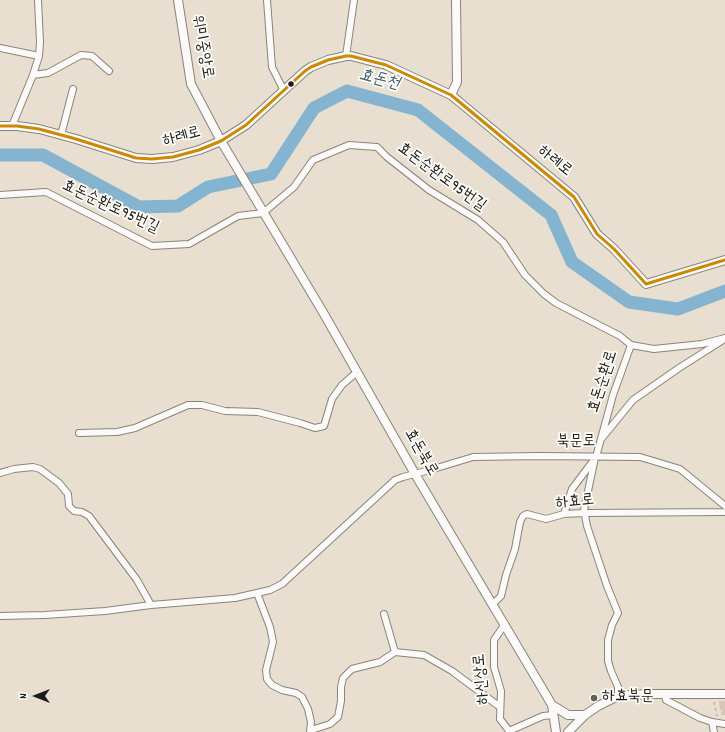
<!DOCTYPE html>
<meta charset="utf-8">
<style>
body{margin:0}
#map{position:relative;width:725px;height:732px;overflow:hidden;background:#e8dfd0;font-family:Dekko,sans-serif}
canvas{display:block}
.north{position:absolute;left:16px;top:676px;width:40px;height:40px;-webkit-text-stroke:3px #fdfcf7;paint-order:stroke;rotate:270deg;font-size:11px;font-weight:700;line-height:16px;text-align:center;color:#1c1c1c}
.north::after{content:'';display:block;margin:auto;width:14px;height:18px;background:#1c1c1c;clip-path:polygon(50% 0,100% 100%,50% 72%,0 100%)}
</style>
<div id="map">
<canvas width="725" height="732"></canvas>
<div class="north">N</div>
</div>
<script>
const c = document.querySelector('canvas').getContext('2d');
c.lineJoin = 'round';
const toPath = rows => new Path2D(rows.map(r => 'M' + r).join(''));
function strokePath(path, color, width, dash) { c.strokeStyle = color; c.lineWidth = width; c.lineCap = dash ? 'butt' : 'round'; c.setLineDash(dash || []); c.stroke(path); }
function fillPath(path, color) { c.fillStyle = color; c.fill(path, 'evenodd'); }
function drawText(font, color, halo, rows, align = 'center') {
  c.font = font + ' Dekko,"Poor Story",sans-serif'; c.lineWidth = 3.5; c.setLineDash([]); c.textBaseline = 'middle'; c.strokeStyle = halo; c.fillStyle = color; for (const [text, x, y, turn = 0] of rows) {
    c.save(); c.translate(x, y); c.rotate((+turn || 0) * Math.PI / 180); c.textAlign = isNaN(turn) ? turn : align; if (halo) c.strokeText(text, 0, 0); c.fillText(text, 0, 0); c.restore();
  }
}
strokePath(toPath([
 [0,155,43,155,139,207,178,206,208,187,271,174,314,108,347,91,418,110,551,215,572,262,629,302,678,309,725,291]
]), '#85b4d0', 13);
fillPath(toPath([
 [719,701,725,701,725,715,721,715,722,710,720,710]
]), '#d5c6b7');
const minor = toPath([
 [267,0,272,67,284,91],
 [0,48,39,56],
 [346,56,354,0],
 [33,75,48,73,81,55,92,56,109,71],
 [12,126,33,75,39,56,40,42,38,0],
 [61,135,73,89],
 [0,195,46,192,152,246,189,244,238,216,263,213,294,187,313,160,349,145,377,147,387,157,429,190,478,220,503,242,525,275,544,294,556,303,620,336,631,345],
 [79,433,117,432,135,428,188,405,202,405,225,411,258,412,300,423,315,428,324,426,332,399,342,385,357,372],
 [602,438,633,400,679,368,723,340],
 [595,458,584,510,587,526,607,586,618,613,612,625,608,640,608,661,611,671,618,687,618,696],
 [0,473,14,469,33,467,40,469,59,483,68,494,69,506,74,511,82,512,89,516,137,580,151,605],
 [564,514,572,489,596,457,613,395,631,345,654,349,702,344,725,338],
 [257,593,270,627,273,642,266,670,267,679,272,685,282,690,296,693,302,697,308,709,311,722,310,732],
 [493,604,501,596,506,575,515,549,520,522,523,516,527,514,546,519,564,514,585,513,725,512],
 [384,614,395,652],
 [0,616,45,615,105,611,151,605,235,598,270,590,282,584,395,480,403,477,430,470,473,457,539,456,640,457,680,469,725,506],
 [505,624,494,640,494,667,501,691,500,719,510,732],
 [665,694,666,700,700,718,712,722,725,724],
 [712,722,714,732],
 [311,730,330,724,338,717,341,701,341,687,343,678,352,669,380,662,395,652,424,655,452,671,500,707],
 [509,731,543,716,554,715]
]);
const tertiary = toPath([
 [178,0,191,84,221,141,324,314,415,474,552,705,556,732],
 [451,95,457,82,456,0],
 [0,126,17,126,39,129,76,139,136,158,152,159,173,157,199,150,221,141,246,125,305,71,311,67,328,60,346,56,351,56,386,65,451,95,574,197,597,234,614,249,646,284,725,260],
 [552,705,568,715,585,715],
 [568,732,585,715,598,706,618,696,648,694,725,694]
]);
strokePath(minor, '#88847c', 8);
strokePath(tertiary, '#88847c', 10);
strokePath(toPath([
 [714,702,717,716]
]), '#b8b7b4', 1.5, [3, 3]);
strokePath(minor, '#fcfaf8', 6);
strokePath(tertiary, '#fcfaf8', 8);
strokePath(toPath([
 [0,126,17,126,39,129,76,139,136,158,152,159,173,157,199,150,221,141,246,125,305,71,311,67,328,60,346,56,351,56,386,65,451,95,574,197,597,234,614,249,646,284,725,260]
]), '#cb8a06', 3);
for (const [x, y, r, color] of [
 [291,84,3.5,"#1c1c1c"],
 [594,698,4,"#63605b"]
]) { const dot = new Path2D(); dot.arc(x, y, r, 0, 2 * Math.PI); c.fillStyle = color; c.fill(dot); strokePath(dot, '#fdfcf7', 1.5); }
drawText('16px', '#1c1c1c', '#fdfcf7', [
 ["위미중앙로",201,47,80],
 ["하례로",182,138,-15],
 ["하례로",554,162,39],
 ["효돈순환로95번길",441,178,36],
 ["효돈순환로95번길",110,208,25],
 ["효돈순환로",604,382,-72],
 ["북문로",576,443],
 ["효돈북로",420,453,60],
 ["하효로",575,503,-6],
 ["하신상로",483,679,-95]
]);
drawText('16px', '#1c1c1c', '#fdfcf7', [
 ["하효북문",602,698]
], 'left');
drawText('italic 17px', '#3b5e76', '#fdfcf7', [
 ["효돈천",379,81,14]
]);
</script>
